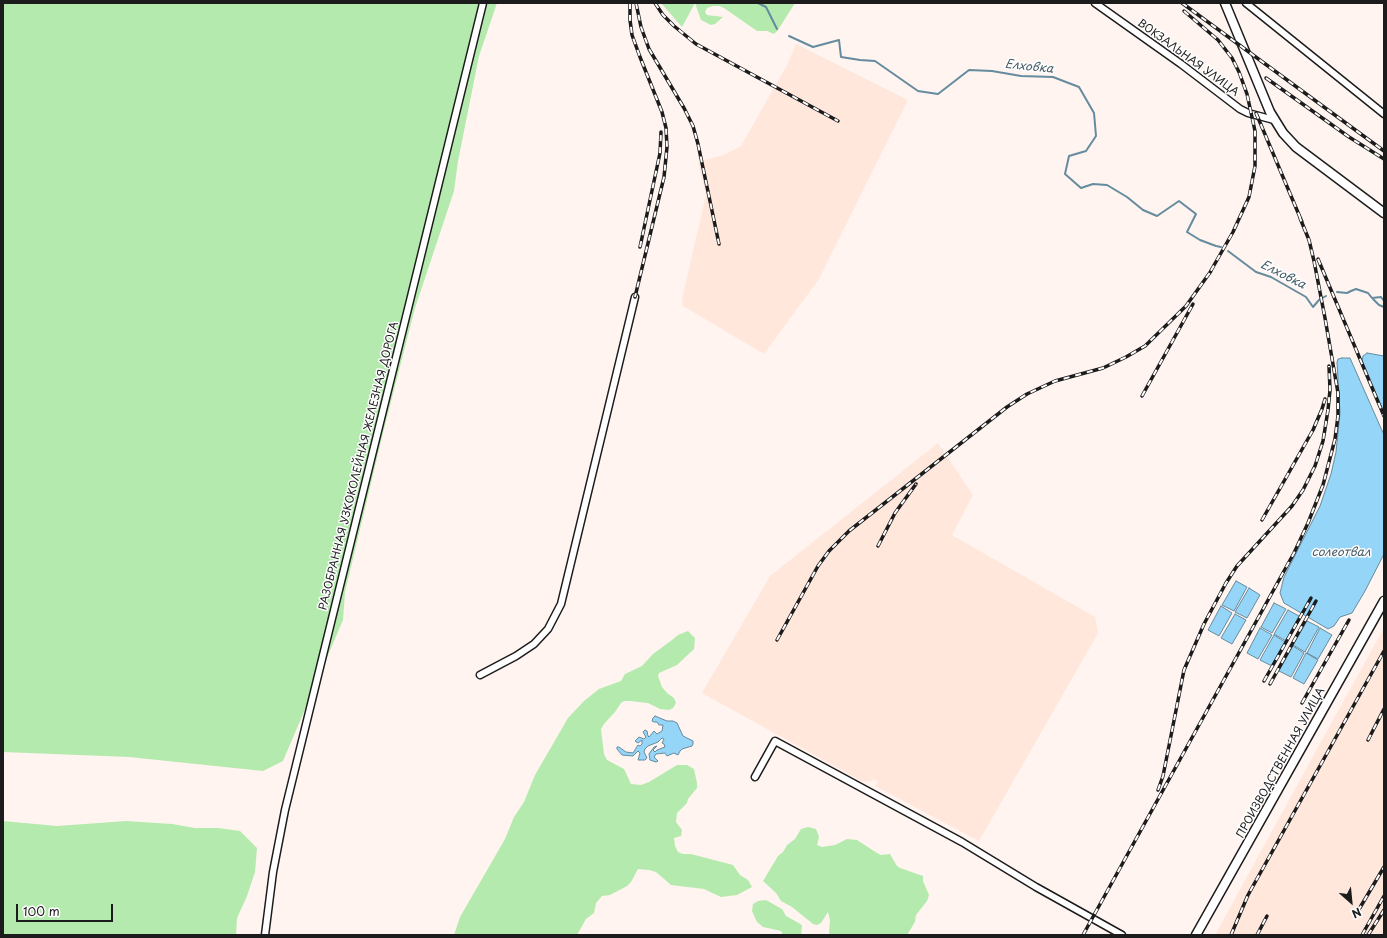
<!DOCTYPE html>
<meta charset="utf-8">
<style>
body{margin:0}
#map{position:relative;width:1387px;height:938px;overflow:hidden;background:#fff4ef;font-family:"Playpen Sans",sans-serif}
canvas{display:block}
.frame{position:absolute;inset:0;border:4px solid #1c1c1c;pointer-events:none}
.north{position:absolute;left:1331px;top:882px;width:40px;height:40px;-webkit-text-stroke:3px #fff;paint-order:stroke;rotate:153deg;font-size:11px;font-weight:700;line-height:16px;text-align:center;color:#1c1c1c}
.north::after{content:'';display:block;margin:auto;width:14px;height:18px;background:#1c1c1c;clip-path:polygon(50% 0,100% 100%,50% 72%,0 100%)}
.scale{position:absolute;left:16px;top:904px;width:97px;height:18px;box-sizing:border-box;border:2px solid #1c1c1c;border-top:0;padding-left:5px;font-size:12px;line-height:14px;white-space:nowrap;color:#1c1c1c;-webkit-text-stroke:3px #fff;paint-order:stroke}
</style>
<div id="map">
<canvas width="1387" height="938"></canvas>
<div class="frame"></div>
<div class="north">N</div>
<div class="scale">100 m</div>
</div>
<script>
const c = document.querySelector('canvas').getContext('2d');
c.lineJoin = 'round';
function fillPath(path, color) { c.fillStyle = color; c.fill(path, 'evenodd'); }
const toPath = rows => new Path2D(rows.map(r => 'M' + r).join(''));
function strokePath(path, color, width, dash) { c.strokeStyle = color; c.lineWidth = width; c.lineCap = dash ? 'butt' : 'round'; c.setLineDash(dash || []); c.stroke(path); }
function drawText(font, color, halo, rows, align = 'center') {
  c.font = font + ' "Playpen Sans",sans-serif'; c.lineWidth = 3; c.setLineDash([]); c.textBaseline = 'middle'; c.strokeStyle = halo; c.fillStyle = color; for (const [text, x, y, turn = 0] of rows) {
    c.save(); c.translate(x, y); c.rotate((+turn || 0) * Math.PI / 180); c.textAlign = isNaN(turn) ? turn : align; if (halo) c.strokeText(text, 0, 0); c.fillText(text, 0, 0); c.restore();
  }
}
fillPath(toPath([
 [796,44,908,100,819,279,764,354,683,306,682,299,706,195,698,162,726,154,741,146,787,65],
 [938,443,973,495,952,535,1095,617,1098,633,979,841,875,786,878,782,876,780,873,779,872,781,863,782,702,693,770,576],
 [1384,628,1384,935,1215,935,1318,747]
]), '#ffe7dc');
fillPath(toPath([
 [3,3,497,3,479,56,458,161,454,191,415,308,383,433,345,592,343,620,283,761,263,771,129,757,3,752],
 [661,3,695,3,682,27],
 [695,3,795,3,778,30,774,34,767,31,757,31,724,8,719,6,713,6,707,8,705,12,707,15,723,17,715,24,711,25,701,20],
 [688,631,695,638,694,649,677,665,659,673,658,676,662,687,667,693,674,698,676,703,673,708,669,710,660,709,648,703,630,701,624,701,621,703,615,712,604,724,601,729,604,754,607,760,624,769,631,784,641,785,649,782,677,765,687,765,694,769,697,783,697,788,688,799,687,803,677,813,676,822,682,830,681,836,674,838,675,846,678,852,683,854,691,854,733,865,740,875,748,880,752,887,737,895,721,897,704,889,671,885,656,872,649,870,638,869,631,882,627,886,610,895,602,896,596,903,594,913,586,919,577,935,454,935,460,917,505,839,514,817,524,802,535,775,568,718,584,701,599,689,621,681,625,674,642,666,653,654,672,640,678,635],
 [3,821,57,826,126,821,172,824,195,828,218,828,240,831,257,848,255,872,247,896,237,918,236,935,3,935],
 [808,827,816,829,819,837,817,845,822,847,835,845,847,839,857,840,877,853,881,855,890,854,897,866,900,868,923,876,923,881,929,895,927,901,916,915,915,922,907,935,831,935,829,933,830,920,828,912,821,923,817,925,813,924,792,907,781,901,776,893,763,881,778,856,783,852,787,845,795,839,801,829],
 [766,900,782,909,786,916,802,925,801,935,783,935,781,931,763,927,757,922,752,911,753,904,758,901]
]), '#b4eaad');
const water = toPath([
 [1367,353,1384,356,1384,413,1362,362,1363,356,1367,353],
 [1342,358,1350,358,1384,435,1384,554,1365,591,1352,613,1340,617,1334,626,1328,629,1284,603,1280,593,1284,577,1320,506,1331,474,1336,452,1340,413,1337,362,1338,359,1342,358],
 [1236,581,1247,587,1234,611,1222,605,1236,581],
 [1249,588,1260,595,1247,618,1235,612,1249,588],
 [1274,603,1286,609,1272,633,1261,627,1274,603],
 [1221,606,1232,613,1219,636,1208,630,1221,606],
 [1288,610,1299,616,1286,641,1274,634,1288,610],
 [1235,614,1246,620,1232,644,1221,638,1235,614],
 [1307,621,1319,627,1305,652,1293,645,1307,621],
 [1260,628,1272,635,1258,659,1247,653,1260,628],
 [1320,628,1332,635,1318,659,1307,653,1320,628],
 [1274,635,1285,642,1272,666,1260,660,1274,635],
 [1293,646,1304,653,1291,677,1279,671,1293,646],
 [1306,653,1318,660,1304,684,1293,678,1306,653],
 [655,716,667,721,673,721,677,723,683,736,693,741,693,744,692,746,682,749,680,751,678,755,674,753,667,756,665,753,656,754,654,757,658,761,656,762,650,760,649,754,654,747,657,746,653,750,655,752,657,750,665,747,664,744,662,743,664,739,662,738,658,742,648,746,645,749,644,752,647,758,645,760,638,760,640,753,638,751,633,756,622,755,617,749,617,747,619,747,626,752,633,753,638,745,640,746,642,744,642,740,638,743,635,741,639,737,644,739,646,737,643,732,645,730,647,731,648,736,649,737,654,731,657,734,662,731,663,725,659,725,657,722,654,722,652,721,653,718,655,716]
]);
fillPath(water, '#95d5f7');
strokePath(water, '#658b9f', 1);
strokePath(toPath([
 [758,3,766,7,777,29],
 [789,36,813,47,839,40,841,57,860,60,875,61,918,91,938,94,969,70,992,71,1021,76,1053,77,1079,87,1094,113,1096,136,1086,151,1069,156,1065,174,1081,188,1093,184,1107,185,1127,197,1143,210,1157,216,1179,201,1196,214,1187,232,1200,240,1216,246,1221,247],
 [1228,251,1256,272,1271,277,1306,297,1313,307,1319,300,1326,296],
 [1337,292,1347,293,1351,291,1356,289,1368,293,1372,298,1381,297,1384,301],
 [1373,299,1379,305,1384,307]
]), '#658b9f', 2);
const minor = toPath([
 [1095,3,1181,64,1240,109,1248,113,1274,120],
 [1246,3,1384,114],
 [480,675,516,656,534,644,548,629,561,604,635,297],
 [755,777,775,741,962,842,1036,887,1122,935],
 [265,935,273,872,285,810,483,3]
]);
const secondary = toPath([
 [1225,3,1270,112,1283,133,1296,147,1384,213],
 [1196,935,1384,601]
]);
strokePath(minor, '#1c1c1c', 9);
strokePath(secondary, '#1c1c1c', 11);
strokePath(minor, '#fff', 6);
strokePath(secondary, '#fff', 8);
const rail = toPath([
 [630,3,630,20,632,35,640,57,662,112,666,128,667,147,664,177,635,297],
 [636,3,641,27,649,49,684,108,693,126,698,144,719,244],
 [655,3,663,15,674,26,696,44,838,121],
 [1182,3,1384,151],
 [1184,11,1218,40,1232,58,1239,72,1247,94,1255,131,1255,166,1249,197,1233,232,1209,274],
 [1266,78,1349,137,1384,159],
 [1256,113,1302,222],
 [640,247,660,153,661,132],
 [1318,259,1384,416],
 [1142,396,1193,304],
 [1262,520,1313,430,1322,409,1325,399],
 [878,546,895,513,916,484],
 [777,640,818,566,829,551,849,531,1007,407,1027,394,1055,381,1103,368,1126,357,1145,346,1186,306,1211,271],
 [1264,681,1311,598],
 [1270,684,1316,601],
 [1302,703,1349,620],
 [1368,740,1384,709],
 [1158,790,1163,776,1184,670,1204,624,1226,583,1237,566,1292,506,1303,490,1315,466,1323,441,1328,410,1330,390,1329,366],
 [1358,911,1384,867],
 [1083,935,1294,553,1308,523,1323,485,1335,439,1338,416,1338,393,1325,318,1314,261,1309,240,1300,218],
 [1231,935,1248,895,1384,651],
 [1257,935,1267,916],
 [1362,935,1384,896],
 [1368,935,1384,910]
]);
strokePath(rail, '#1c1c1c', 3.5);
strokePath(rail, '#fff', 2, [6]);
drawText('11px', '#1c1c1c', '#fff', [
 ["ВОКЗАЛЬНАЯ УЛИЦА",1188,58,36],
 ["РАЗОБРАННАЯ УЗКОКОЛЕЙНАЯ ЖЕЛЕЗНАЯ ДОРОГА",359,466,-76],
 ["ПРОИЗВОДСТВЕННАЯ УЛИЦА",1281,763,-61]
]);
drawText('italic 12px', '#465d69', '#fff', [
 ["Елховка",1029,67,6],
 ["Елховка",1283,275,27],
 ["солеотвал",1341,553]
]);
</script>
